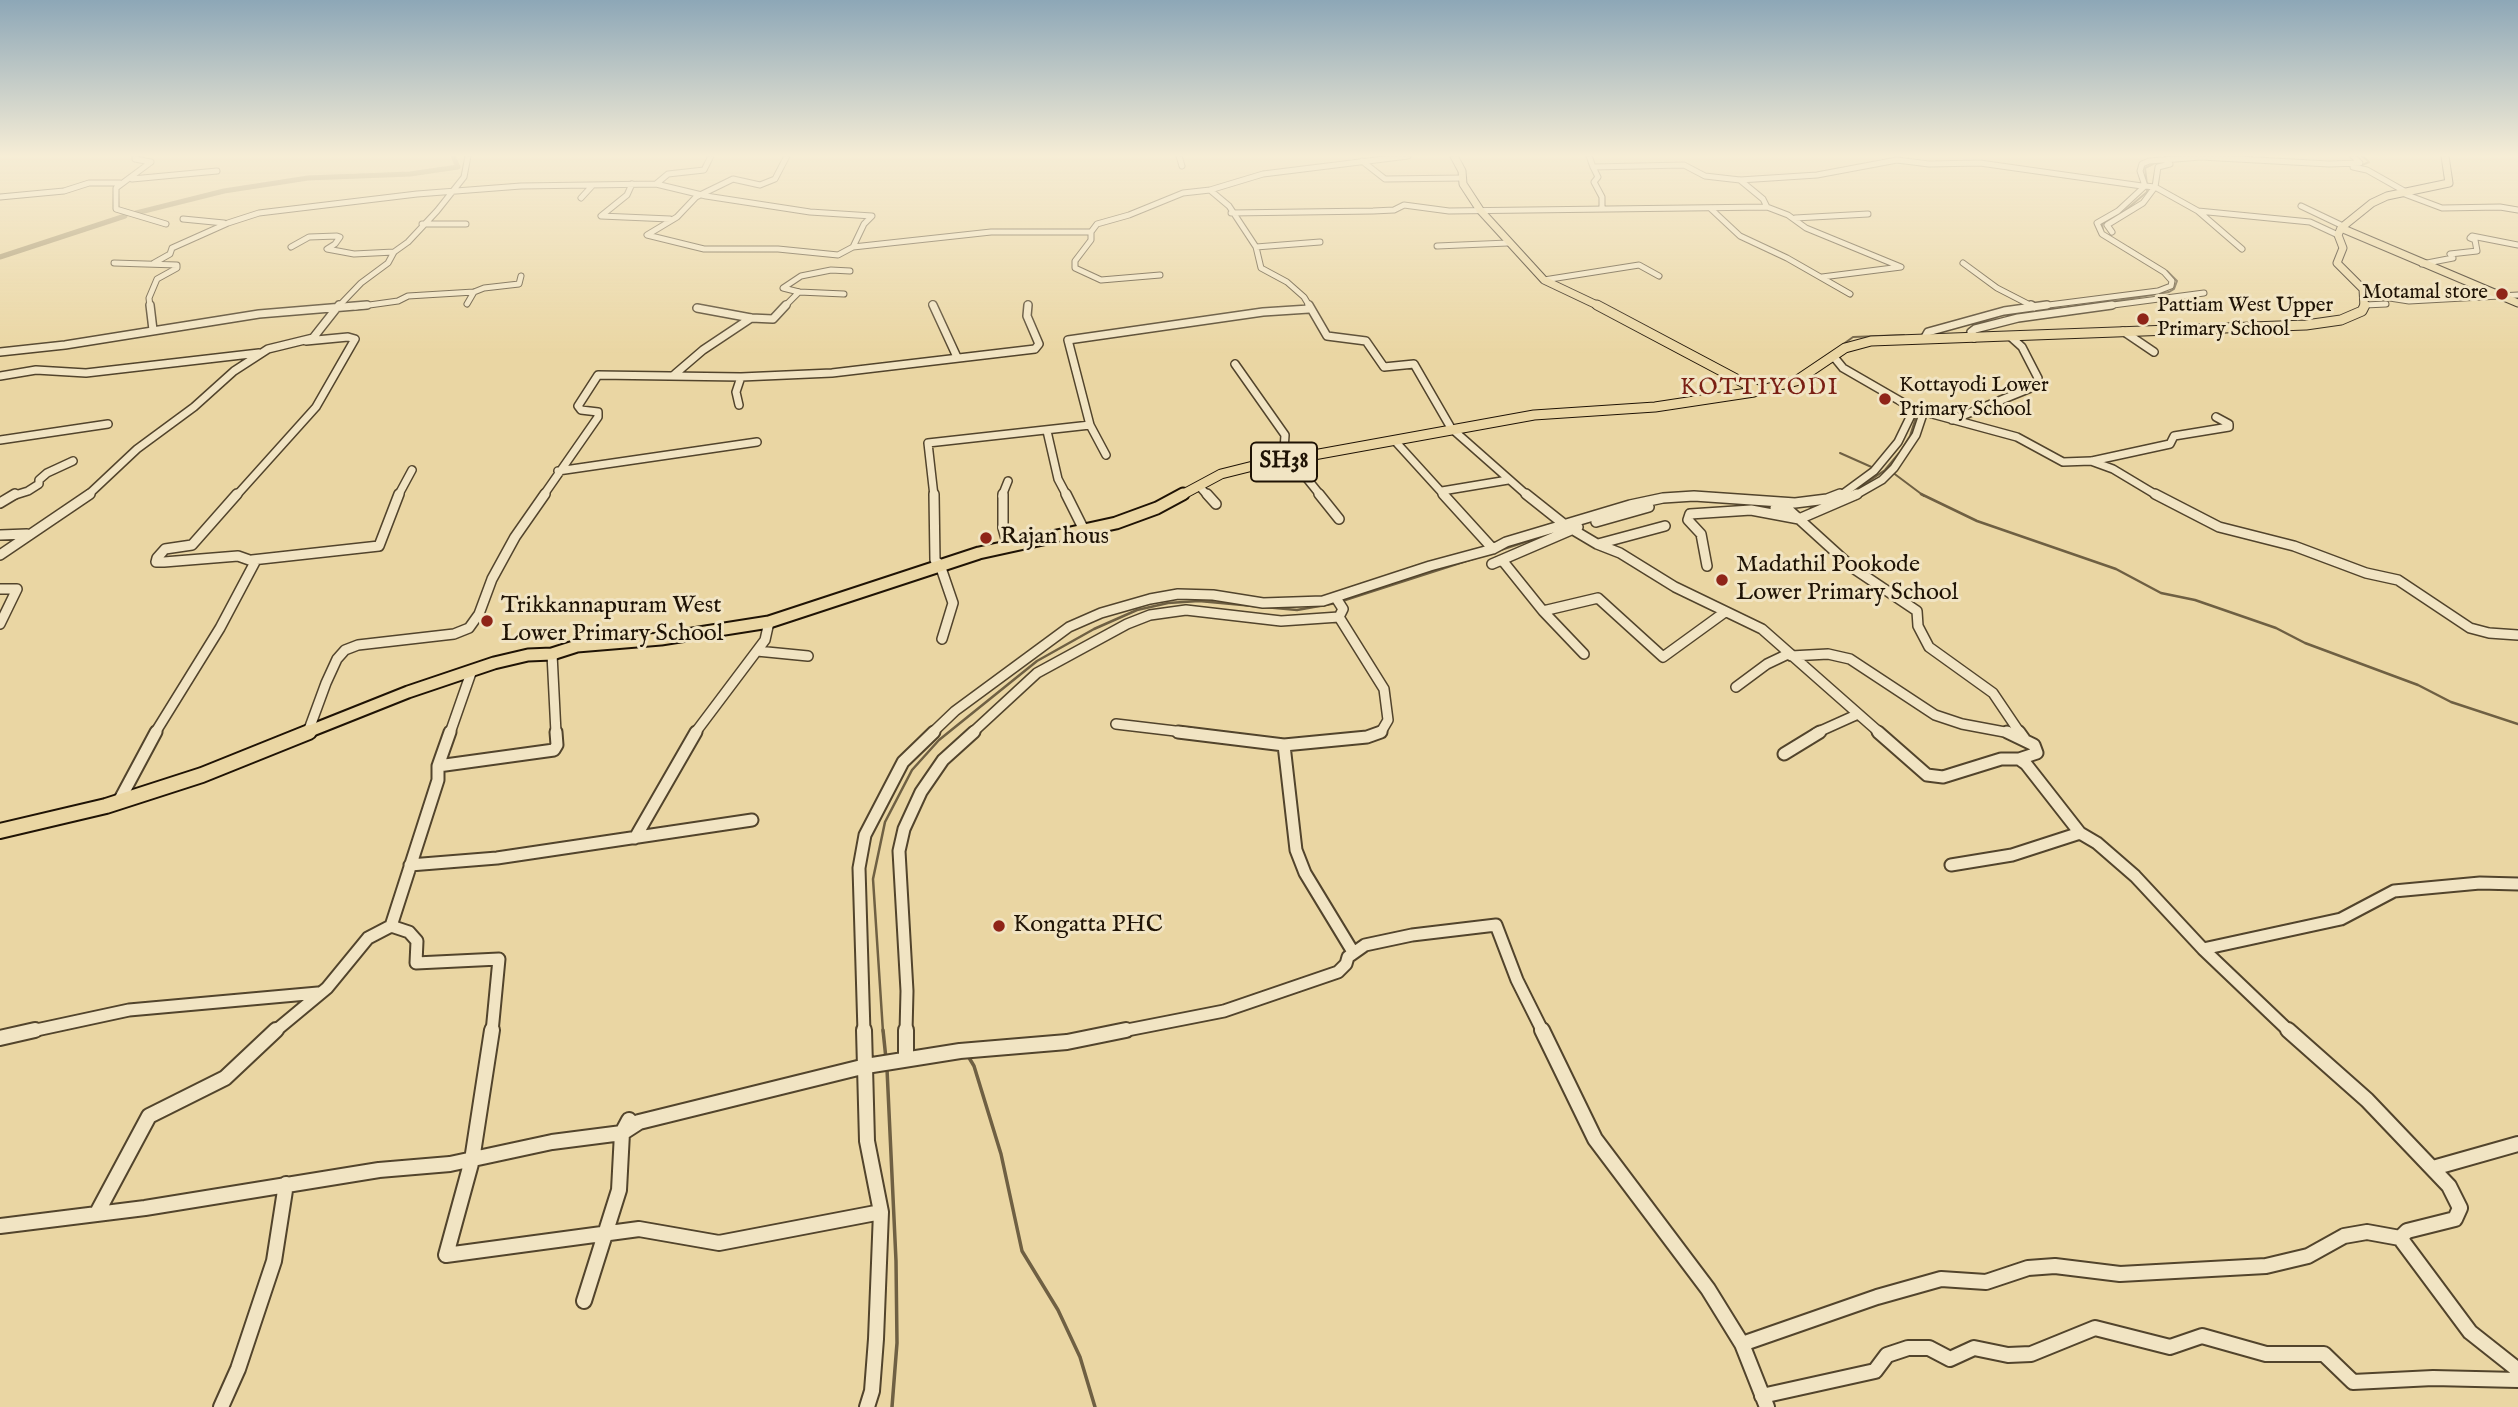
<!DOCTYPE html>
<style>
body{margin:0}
canvas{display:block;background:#ead6a3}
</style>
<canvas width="2518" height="1407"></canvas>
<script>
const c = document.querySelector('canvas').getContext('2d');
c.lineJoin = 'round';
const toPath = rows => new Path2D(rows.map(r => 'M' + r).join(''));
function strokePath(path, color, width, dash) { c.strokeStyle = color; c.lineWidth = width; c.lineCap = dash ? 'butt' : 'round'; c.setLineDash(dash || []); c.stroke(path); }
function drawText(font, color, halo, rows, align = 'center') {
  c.font = font + ' "IM FELL English",serif'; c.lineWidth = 6; c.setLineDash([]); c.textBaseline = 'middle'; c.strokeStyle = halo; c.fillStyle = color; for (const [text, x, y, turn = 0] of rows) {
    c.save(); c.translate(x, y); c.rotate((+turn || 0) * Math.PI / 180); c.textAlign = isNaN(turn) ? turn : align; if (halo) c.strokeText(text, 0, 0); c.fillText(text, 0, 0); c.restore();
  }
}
strokePath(toPath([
 [2360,166,2369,162,2362,156],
 [2147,185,2145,168,2155,163],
 [2121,214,2147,192,2147,187],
 [2103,230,2102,224,2115,217],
 [2128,247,2161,268],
 [2110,302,2169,292,2174,289,2177,281,2167,271],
 [2034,310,2066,308],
 [1838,348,1853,337,1904,335],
 [1840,453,1876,469],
 [1892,472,1924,496],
 [1855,491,1885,470,1900,452,1910,436,1918,411]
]), '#6f6043', 2);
strokePath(toPath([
 [1921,494,1977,521,2116,569,2161,593,2195,600,2276,628,2305,643,2418,685,2451,702,2518,724],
 [1802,506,1820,504],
 [1342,601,1559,531],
 [883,1032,873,879,885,822,912,770,939,740,1037,661,1094,629,1137,610,1168,603,1199,601,1297,610,1336,603]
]), '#6f6043', 2.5);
strokePath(toPath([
 [883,1030,886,1059],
 [968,1056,974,1066,1001,1154,1022,1251,1058,1310,1080,1357,1095,1407],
 [887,1069,896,1261,897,1343,892,1407]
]), '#6f6043', 3.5);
strokePath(toPath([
 [136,213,224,191,308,178,410,174,458,167,453,156],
 [0,257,125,216]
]), '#a5946d', 5);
const minorFar4 = toPath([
 [135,156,135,159,151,162,116,188,116,209,166,224],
 [787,156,775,179,760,185,733,179,696,197,677,217,647,235,704,249,778,249,838,255,853,247,991,232,1091,232,1097,224,1129,215,1183,193,1210,190,1229,206,1256,247,1261,268,1287,282,1304,297,1310,307],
 [1179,156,1182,166],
 [1589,156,1593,167,1684,165,1705,176,1740,180,1817,175,1897,160,1929,164,1980,163,2142,186],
 [1362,161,1385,179,1463,178],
 [1593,167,1598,177,1594,182,1602,197,1602,209],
 [2353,167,2367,170,2406,192],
 [132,179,217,171],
 [1740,180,1763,199,1767,207],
 [632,184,627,195,601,216,670,219],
 [656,184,668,174,704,170,711,156],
 [2145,186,2155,187,2158,167,2170,164],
 [1210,190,1263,174,1408,156],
 [2402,193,2442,208,2500,207,2518,210],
 [0,197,64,191,89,183,120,183],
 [581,198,592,186],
 [2301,206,2343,226],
 [1710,208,1740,236,1787,258,1850,294],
 [2198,211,2242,249],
 [1231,213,1373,211,1394,210,1404,205,1449,211,1767,207,1788,215,1806,228,1901,267,1822,277],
 [1795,218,1868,214],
 [183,219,224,223],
 [422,224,466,224],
 [1091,232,1091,240,1075,261,1075,268,1101,280,1160,275],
 [2112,232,2107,225,2143,203,2155,187,2198,211,2310,222,2338,235],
 [1437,246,1508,243],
 [291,247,309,237,337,236,340,237,335,244,327,249,354,254,394,252],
 [1256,247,1320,242],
 [114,263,177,265,177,268,157,279,149,298,150,307],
 [154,263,170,254,172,248,228,223,259,213,417,194,521,186,656,184,706,196,810,212,872,216,864,224,853,247],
 [1963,263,1997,288,2034,307],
 [2422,264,2453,258,2450,254,2477,251,2475,240,2470,238,2472,236,2518,245],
 [1544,280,1639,265,1659,276],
 [844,294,799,292,783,288,801,276,831,270,850,271],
 [2364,294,2409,301,2518,295],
 [467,304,474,292],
 [932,304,934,307],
 [2365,305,2386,304],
 [338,307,361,283,388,263,394,252,408,242,437,211,464,177,468,156],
 [355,307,398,301,408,296,474,292,484,288,519,284,521,276],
 [784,307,799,292],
 [1028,307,1028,304],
 [2033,307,2158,291,2171,286,2172,281,2164,272,2102,234,2097,223,2118,211,2145,186,2140,171,2142,164,2149,161,2201,157,2329,164,2360,163,2353,156],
 [2098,307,2204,293]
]);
const minorFar3 = toPath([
 [150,305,153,330],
 [933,305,957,357],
 [1309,305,1327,336,1366,341,1384,367,1414,364,1451,428,1528,496],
 [2031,305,2034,307],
 [697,308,751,318,773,319,786,305],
 [2123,331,2154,352],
 [1974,338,1971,332,1975,329,2018,318,2112,305],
 [1924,339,1928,332,2004,311,2047,305],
 [0,352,65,345,259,314,367,305],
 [1834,357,1843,368,1914,409,2017,437,2063,462,2091,461,2113,469,2158,496],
 [1235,364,1285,435,1284,450,1321,496],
 [675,374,703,350,751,318],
 [0,376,36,370,86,373,259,353],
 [739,405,736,392,741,377],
 [1952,420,2038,385,2038,378,2022,347,2012,338],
 [1047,431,1058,479,1067,496],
 [0,440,108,424],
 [1395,441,1445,496],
 [1106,455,1090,425,1068,340,1263,312,1309,309],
 [2092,461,2170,444,2174,436,2229,427,2229,424,2216,417],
 [558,471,757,442],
 [1199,486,1208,496],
 [1442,491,1508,480],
 [12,496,28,491,39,484,39,480,47,473,73,461],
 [87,496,137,449,194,407,234,371,268,349,313,338,339,305],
 [236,496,316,407,355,339,348,337,306,341],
 [398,496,412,470],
 [543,496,598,417,598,412,581,410,578,406,598,375,741,377,832,373,1035,349,1039,344,1027,316,1028,305],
 [934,496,928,443,1090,425],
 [1002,496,1008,481],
 [1835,496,1844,493,1874,471,1898,442,1914,409],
 [1854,496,1882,480,1894,468,1916,435,1924,411]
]);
const minorFar2 = toPath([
 [934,494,935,560,940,565,953,603,942,639],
 [1003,494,1003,528,1008,546],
 [1066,494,1084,530],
 [1207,494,1216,504],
 [1319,494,1339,519],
 [1443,494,1493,549],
 [1526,494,1565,525,1597,544,1620,553,1675,587,1762,629,1880,733],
 [2155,494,2219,527,2294,546,2366,573,2398,580,2470,628,2489,633,2518,635],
 [0,503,15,494],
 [1775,508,1788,509,1853,568,1917,611,1918,626,1929,647,1993,693,2020,733],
 [1596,522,1649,507],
 [0,535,27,534],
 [1598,544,1665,526],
 [0,555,90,494],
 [252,560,379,546,399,494],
 [1502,560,1543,611,1598,598,1663,657,1725,612],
 [1492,564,1578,527],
 [1707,566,1701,534,1688,520,1690,514,1751,510,1799,519,1857,494],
 [0,589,17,589,0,624],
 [1543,611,1584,654],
 [1339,617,1384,689,1388,720,1381,732,1377,733],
 [757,651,808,656],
 [552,654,556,733],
 [1791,656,1828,654,1850,659,1935,715,1962,724,2010,733],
 [1736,687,1767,664,1788,654],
 [1116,724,1192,733],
 [308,732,326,683,337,659,345,650,358,645,454,634,469,628,479,614,492,579,515,537,545,494],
 [155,733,220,628,255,562,238,556,164,562,156,562,157,558,165,549,192,545,237,494],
 [450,733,472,670],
 [695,733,765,640,769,622],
 [932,733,955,711,1069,627,1101,613,1150,599,1178,594,1213,595,1263,603,1323,601,1430,566,1493,549,1506,542,1630,505,1663,498,1694,496,1795,503,1827,499,1840,494],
 [972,733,1037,673,1127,624,1150,615,1186,610,1281,621,1339,617,1343,609,1336,598],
 [1816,733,1856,715]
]);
const minorFar1 = toPath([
 [450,732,438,766,438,780,391,926,409,932,417,941,416,963,499,959,492,1032],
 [1178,732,1284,745,1367,737,1381,732],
 [1878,732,1927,775,1943,777,2001,759,2019,759,2026,764,2080,833,2097,843,2135,876,2203,949,2290,1032],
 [2007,732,2034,745,2037,753,2019,759],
 [2019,732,2024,739],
 [1284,745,1296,850,1305,873,1353,952],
 [1784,754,1820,732],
 [438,766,554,750,557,745,556,732],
 [118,803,156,732],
 [635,838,696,732],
 [410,865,497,858,752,820],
 [1951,865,2012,855,2080,833],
 [2203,949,2341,919,2394,891,2480,883,2518,884],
 [27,1032,129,1010,318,993],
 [274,1032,327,988,368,938,391,926],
 [864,1032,859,868,865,835,903,762,934,732],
 [906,1032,907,991,899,851,904,829,921,792,943,760,974,732],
 [1117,1032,1224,1011,1338,972,1346,964,1348,957,1365,945,1412,935,1496,925,1517,980,1543,1032]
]);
const minor = toPath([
 [492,1030,472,1160,446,1255,639,1229,719,1243,881,1212],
 [864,1030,867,1141,881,1212,876,1339,872,1391,867,1407],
 [1542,1030,1595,1139,1708,1289,1742,1344,1877,1297,1941,1279,1986,1282,2028,1268,2055,1266,2120,1274,2266,1266,2308,1256,2344,1236,2367,1232,2400,1238],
 [2288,1030,2367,1100,2449,1186,2460,1208,2455,1219,2407,1231,2400,1238,2470,1332,2518,1370],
 [0,1038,35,1030],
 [906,1058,906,1030],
 [2433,1168,2518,1144],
 [97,1213,149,1116,225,1078,276,1030],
 [0,1226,145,1208,379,1170,450,1164,552,1142,622,1133,639,1122,866,1066,960,1051,1067,1042,1126,1030],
 [584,1301,619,1190,622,1133,629,1120],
 [1742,1344,1767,1407],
 [1762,1396,1875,1371,1887,1355,1908,1348,1929,1348,1950,1359,1974,1348,2008,1355,2031,1354,2095,1328,2170,1347,2202,1336,2266,1354,2324,1354,2353,1382,2433,1378,2518,1380],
 [221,1407,238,1369,274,1261,286,1184]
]);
const majorFar3 = toPath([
 [1454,156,1462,171,1463,184,1480,210,1544,280,1601,307],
 [2341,228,2518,303],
 [2364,307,2363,289,2337,263,2343,248,2338,235,2341,228,2372,203,2387,196,2449,183,2445,156]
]);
const majorFar2 = toPath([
 [1597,305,1759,391],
 [1180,496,1221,474,1253,466,1534,415,1655,407,1754,392,1796,381,1845,348,1871,341,2306,325,2341,320,2362,311,2365,305]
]);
const majorFar1 = toPath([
 [305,733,408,692,494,663,528,655,552,654,577,646,661,639,769,622,979,553,1116,523,1157,508,1183,494]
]);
const major = toPath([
 [0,831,106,806,202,775,309,732]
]);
strokePath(minorFar4, '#52442c', 7);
strokePath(minorFar3, '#52442c', 10);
strokePath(minorFar2, '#52442c', 12);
strokePath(minorFar1, '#52442c', 15);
strokePath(minor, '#52442c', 18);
strokePath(majorFar3, '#1f1305', 9);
strokePath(majorFar2, '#1f1305', 11);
strokePath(majorFar1, '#1f1305', 15);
strokePath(major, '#1f1305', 18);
strokePath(minorFar4, '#f1e4c3', 5);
strokePath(minorFar3, '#f1e4c3', 7);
strokePath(minorFar2, '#f1e4c3', 9);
strokePath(minorFar1, '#f1e4c3', 11);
strokePath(minor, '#f1e4c3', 14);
strokePath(majorFar3, '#ead6a3', 7);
strokePath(majorFar2, '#ead6a3', 9);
strokePath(majorFar1, '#ead6a3', 11);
strokePath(major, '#ead6a3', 14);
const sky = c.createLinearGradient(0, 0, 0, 353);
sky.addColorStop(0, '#8da7b7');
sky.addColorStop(0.44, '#f6edd6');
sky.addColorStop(1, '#f6edd600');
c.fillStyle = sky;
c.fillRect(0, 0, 2518, 353);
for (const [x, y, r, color] of [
 [2502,294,7,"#8f2418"],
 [2143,319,7,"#8f2418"],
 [1885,399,7,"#8f2418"],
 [986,538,7,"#8f2418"],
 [1722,580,7,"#8f2418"],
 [487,621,7,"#8f2418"],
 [999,926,7,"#8f2418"]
]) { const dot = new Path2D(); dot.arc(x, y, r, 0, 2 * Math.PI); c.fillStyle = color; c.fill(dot); strokePath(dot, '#f1e4c3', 2.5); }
drawText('21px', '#1f1305', '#f1e4c3', [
 ["Motamal store",2488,294,"right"],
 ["Pattiam West Upper",2157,307],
 ["Primary School",2157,331],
 ["Kottayodi Lower",1899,387],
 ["Primary School",1899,411]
], 'left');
c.letterSpacing = '2px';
drawText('23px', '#7a1f14', '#f1e4c3', [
 ["KOTTIYODI",1760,389]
]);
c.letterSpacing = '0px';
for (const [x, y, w] of [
 [1284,462,66]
]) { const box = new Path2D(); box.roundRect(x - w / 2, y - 19.5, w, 39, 5); c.fillStyle = '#f1e4c3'; c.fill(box); strokePath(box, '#1f1305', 2); }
drawText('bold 23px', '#1f1305', null, [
 ["SH38",1284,462]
]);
drawText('24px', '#1f1305', '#f1e4c3', [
 ["Rajan hous",1000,538],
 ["Madathil Pookode",1736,566],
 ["Lower Primary School",1736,594],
 ["Trikkannapuram West",501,607],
 ["Lower Primary School",501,635],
 ["Kongatta PHC",1013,926]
], 'left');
</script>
